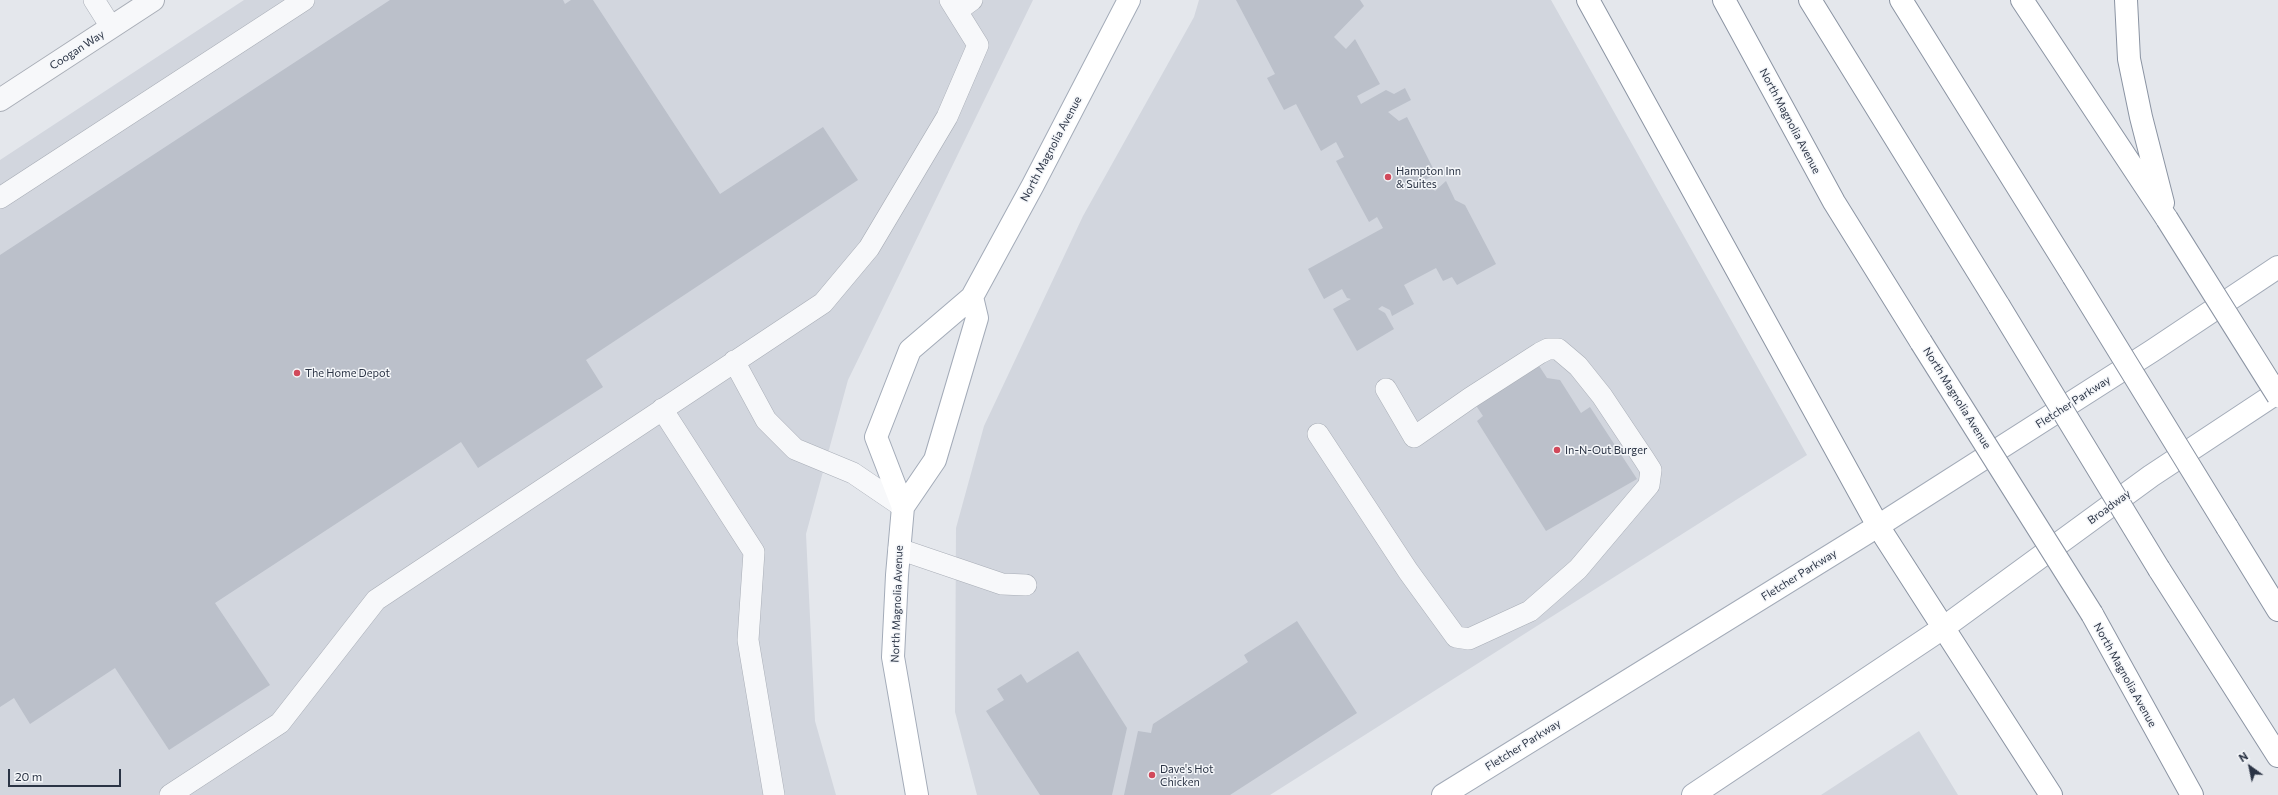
<!DOCTYPE html>
<style>
body{margin:0}
#map{position:relative;width:2278px;height:795px;overflow:hidden;background:#e4e7ec;font-family:Commissioner,sans-serif}
canvas{display:block}
.north{position:absolute;left:2230px;top:747px;width:40px;height:40px;-webkit-text-stroke:3px #f4f6f9;paint-order:stroke;rotate:327deg;font-size:11px;font-weight:700;line-height:16px;text-align:center;color:#2b3445}
.north::after{content:'';display:block;margin:auto;width:14px;height:18px;background:#2b3445;clip-path:polygon(50% 0,100% 100%,50% 72%,0 100%)}
.scale{position:absolute;left:8px;top:769px;width:113px;height:18px;box-sizing:border-box;border:2px solid #2b3445;border-top:0;padding-left:5px;font-size:12px;line-height:14px;white-space:nowrap;color:#2b3445;-webkit-text-stroke:3px #f4f6f9;paint-order:stroke}
</style>
<div id="map">
<canvas width="2278" height="795"></canvas>
<div class="north">N</div>
<div class="scale">20 m</div>
</div>
<script>
const c = document.querySelector('canvas').getContext('2d');
c.lineJoin = 'round';
function fillPath(path, color) { c.fillStyle = color; c.fill(path, 'evenodd'); }
const toPath = rows => new Path2D(rows.map(r => 'M' + r).join(''));
function strokePath(path, color, width, dash) { c.strokeStyle = color; c.lineWidth = width; c.lineCap = dash ? 'butt' : 'round'; c.setLineDash(dash || []); c.stroke(path); }
function drawText(font, color, halo, rows, align = 'center') {
  c.font = font + ' Commissioner,sans-serif'; c.lineWidth = 3; c.setLineDash([]); c.textBaseline = 'middle'; c.strokeStyle = halo; c.fillStyle = color; for (const [text, x, y, turn = 0] of rows) {
    c.save(); c.translate(x, y); c.rotate((+turn || 0) * Math.PI / 180); c.textAlign = isNaN(turn) ? turn : align; if (halo) c.strokeText(text, 0, 0); c.fillText(text, 0, 0); c.restore();
  }
}
fillPath(toPath([
 [244,0,1033,0,848,380,806,534,815,721,836,795,0,795,0,160],
 [1199,0,1551,0,1807,455,1270,795,977,795,955,712,956,528,984,426,1083,216,1194,17],
 [1919,731,1958,795,1821,795]
]), '#d2d6de');
fillPath(toPath([
 [390,0,563,0,565,4,571,0,593,0,720,194,823,127,858,180,586,360,603,387,478,468,461,442,215,603,270,685,169,750,115,668,30,724,14,698,0,707,0,255],
 [1236,0,1360,0,1364,6,1334,37,1346,49,1355,39,1380,84,1357,96,1361,104,1386,90,1394,94,1405,88,1411,100,1388,112,1399,121,1407,117,1436,174,1425,180,1435,191,1446,181,1455,200,1465,205,1496,264,1457,285,1452,277,1443,281,1436,268,1404,285,1414,304,1392,316,1390,310,1382,306,1378,309,1385,313,1394,329,1357,351,1333,309,1351,299,1347,298,1342,289,1324,299,1308,269,1383,228,1377,217,1369,222,1336,161,1344,157,1336,142,1321,151,1296,104,1284,110,1267,78,1275,74],
 [1528,349,1547,378,1560,380,1581,413,1590,407,1637,479,1546,531,1477,421,1483,416,1465,389],
 [1297,621,1357,713,1230,795,1124,795,1138,731,1151,733,1153,724,1248,662,1244,655],
 [1078,651,1127,728,1112,795,1040,795,986,711,1004,700,997,689,1021,674,1027,683]
]), '#bbc0ca');
const service = toPath([
 [94,0,111,27],
 [957,11,972,0],
 [0,198,304,0],
 [734,361,766,420,795,449,853,473,903,507],
 [662,409,754,552,748,640,774,795],
 [1318,434,1408,571,1456,637,1469,639,1530,611,1578,569,1649,485,1651,470,1644,459,1602,396,1578,366,1558,349,1548,349,1540,353,1470,398,1414,437,1386,389],
 [899,549,1002,584,1026,585],
 [170,795,280,723,376,600,823,303,869,248,947,117,978,45,950,0]
]);
const minor = toPath([
 [0,100,153,0]
]);
const primary = toPath([
 [903,507,935,460,977,318,972,297],
 [917,795,893,657,897,575,903,507,876,437,910,350,972,297,1033,185,1129,0],
 [1443,795,1878,526,2152,351,2278,267],
 [1693,795,1943,628,2151,476,2278,392]
]);
const motorway = toPath([
 [1588,0,1878,526,2051,795],
 [1724,0,1834,202,1921,342],
 [1810,0,1999,306],
 [1901,0,2073,276],
 [2022,0,2167,219],
 [2126,0,2129,59,2141,117,2163,203],
 [2227,527,2278,610],
 [2159,569,2278,756],
 [2092,614,2192,795]
]);
strokePath(service, '#a9aeb7', 22);
strokePath(minor, '#a9aeb7', 24);
strokePath(primary, '#a3abb8', 24);
strokePath(motorway, '#8b94a3', 24);
strokePath(service, '#f7f8fa', 21);
strokePath(minor, '#f7f8fa', 22);
strokePath(primary, '#fff', 22);
strokePath(motorway, '#fff', 22);
const motorwayBridge = toPath([
 [2167,219,2278,396],
 [2073,276,2227,527],
 [1999,306,2159,569],
 [1921,342,2092,614]
]);
strokePath(motorwayBridge, '#8b94a3', 24, []);
strokePath(motorwayBridge, '#fff', 22);
for (const [x, y, r, color] of [
 [1388,177,4,"#d1495b"],
 [297,373,4,"#d1495b"],
 [1557,450,4,"#d1495b"],
 [1152,775,4,"#d1495b"]
]) { const dot = new Path2D(); dot.arc(x, y, r, 0, 2 * Math.PI); c.fillStyle = color; c.fill(dot); strokePath(dot, '#f4f6f9', 1.5); }
drawText('11px', '#2b3445', '#f4f6f9', [
 ["Coogan Way",77,50,-33],
 ["North Magnolia Avenue",1790,121,62],
 ["North Magnolia Avenue",1051,149,-62],
 ["North Magnolia Avenue",1957,398,58],
 ["Fletcher Parkway",2073,402,-33],
 ["Broadway",2109,507,-36],
 ["Fletcher Parkway",1799,575,-32],
 ["North Magnolia Avenue",897,604,-88],
 ["North Magnolia Avenue",2125,675,61],
 ["Fletcher Parkway",1523,745,-32]
]);
drawText('11px', '#2b3445', '#f4f6f9', [
 ["Hampton Inn",1396,171],
 ["& Suites",1396,184],
 ["The Home Depot",305,373],
 ["In-N-Out Burger",1565,450],
 ["Dave's Hot",1160,769],
 ["Chicken",1160,782]
], 'left');
</script>
